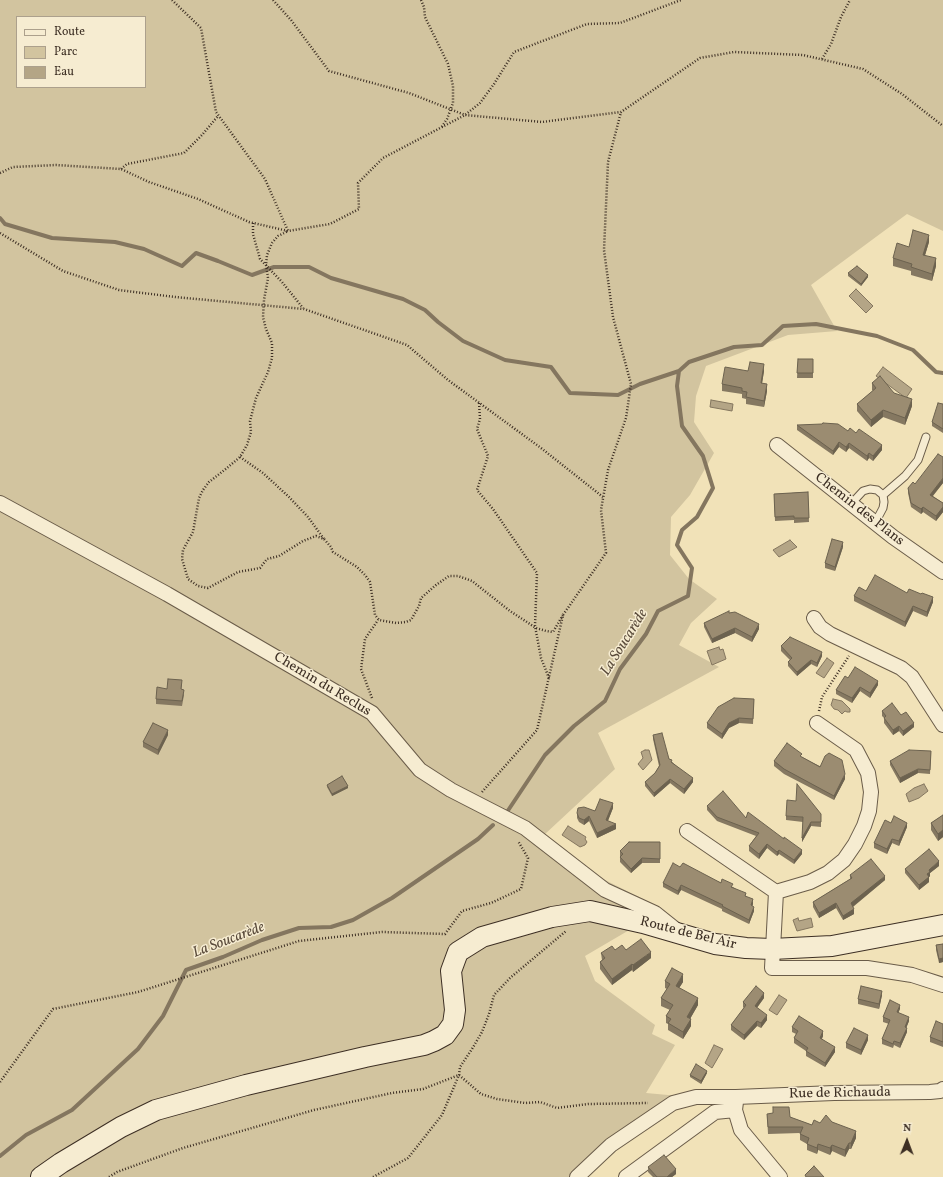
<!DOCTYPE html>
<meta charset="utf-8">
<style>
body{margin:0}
#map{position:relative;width:943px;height:1177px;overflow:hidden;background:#f1e2b8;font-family:Vollkorn,serif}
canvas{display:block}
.legend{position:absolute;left:16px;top:16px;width:130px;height:72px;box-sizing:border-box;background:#f6ecd1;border:1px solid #aca08c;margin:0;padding:5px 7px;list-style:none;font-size:12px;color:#3d2f24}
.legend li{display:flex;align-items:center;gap:8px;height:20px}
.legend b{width:20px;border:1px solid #aca08c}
.north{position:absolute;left:887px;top:1121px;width:40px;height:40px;-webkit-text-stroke:3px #f6ecd1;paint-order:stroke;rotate:1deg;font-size:11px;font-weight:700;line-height:16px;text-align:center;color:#3d2f24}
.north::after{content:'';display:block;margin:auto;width:14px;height:18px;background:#3d2f24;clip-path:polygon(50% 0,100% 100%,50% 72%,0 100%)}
</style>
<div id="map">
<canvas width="943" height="1177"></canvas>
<ul class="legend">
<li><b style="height:5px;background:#f6ecd1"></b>Route</li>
<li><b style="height:11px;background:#d2c49f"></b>Parc</li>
<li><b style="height:11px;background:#b4a586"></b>Eau</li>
</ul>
<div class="north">N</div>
</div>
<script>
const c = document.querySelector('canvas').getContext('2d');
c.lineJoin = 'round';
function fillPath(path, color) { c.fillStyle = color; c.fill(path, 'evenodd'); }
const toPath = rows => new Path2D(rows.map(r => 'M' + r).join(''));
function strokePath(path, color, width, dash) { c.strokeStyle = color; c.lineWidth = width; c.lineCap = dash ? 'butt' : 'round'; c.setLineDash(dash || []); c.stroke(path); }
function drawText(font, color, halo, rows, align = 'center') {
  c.font = font + ' Vollkorn,serif'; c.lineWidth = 3; c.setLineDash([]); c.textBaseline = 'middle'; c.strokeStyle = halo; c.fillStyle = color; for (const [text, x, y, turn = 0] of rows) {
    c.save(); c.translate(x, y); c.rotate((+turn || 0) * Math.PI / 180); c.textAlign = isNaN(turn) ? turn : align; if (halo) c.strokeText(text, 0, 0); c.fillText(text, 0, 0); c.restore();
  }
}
fillPath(toPath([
 [0,0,943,0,943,231,907,214,811,285,837,331,788,335,706,366,696,396,694,422,714,453,690,495,671,517,670,555,689,579,717,599,691,623,679,645,719,667,598,733,615,769,544,835,595,875,651,903,631,929,585,956,595,981,655,1025,652,1034,675,1045,646,1093,679,1096,573,1177,0,1177],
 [17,17,145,17,145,87,17,87]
]), '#d2c49f');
const water = toPath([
 [856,289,873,306,866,313,849,296,856,289],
 [883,367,912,389,906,398,876,376,883,367],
 [711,400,733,404,732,411,710,407,711,400],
 [790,540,797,547,779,557,773,550,790,540],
 [719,647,720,650,723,649,726,659,712,665,707,651,719,647],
 [827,658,834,663,824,678,816,673,827,658],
 [833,699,842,701,850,709,850,712,847,712,845,711,842,714,838,710,834,709,831,705,833,699],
 [645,750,649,750,652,760,643,770,638,764,643,758,641,752,645,750],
 [924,784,928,791,919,798,909,802,906,794,914,788,924,784],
 [568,826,586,837,585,839,587,842,585,845,580,847,562,835,568,826],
 [798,918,799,921,811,918,813,927,797,931,793,920,798,918],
 [779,995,787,1000,777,1015,769,1010,779,995],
 [714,1045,723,1049,712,1068,705,1063,714,1045]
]);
fillPath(water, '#b4a586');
strokePath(water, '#84765f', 1);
strokePath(toPath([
 [0,218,5,224,52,238,115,242,144,249,182,266,196,253,218,261,252,275,274,267,309,267,331,278,403,299,425,310,438,322,463,341,505,360,551,367,570,393,618,395,640,384,679,371],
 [507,812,545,755,574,726,605,701,620,669,646,634,658,611,688,596,692,568,677,545,682,530,697,517,713,488,703,456,682,426,677,386,679,371,689,362,734,347,762,345,783,326,816,324,877,336,913,350,936,372,943,373],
 [0,1156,26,1135,72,1110,138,1049,163,1016,186,970,223,957,262,940,299,928,331,927,353,920,392,898,478,839,493,825]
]), '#84765f', 4);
const lane = toPath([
 [883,495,905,476,918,460,926,437],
 [851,504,863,491,870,489,877,490,883,495,884,502,883,508,875,523]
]);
const street = toPath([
 [777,445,893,537,943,572],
 [0,503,167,594,372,713,420,770,451,790,525,828,605,890,655,913,675,929],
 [814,618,820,627,830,634,901,668,912,677,943,725],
 [817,723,856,750,868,773,871,792,869,811,864,826,855,844,844,860,828,873,810,882,776,892,772,968,867,968,912,975,943,985],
 [687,831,776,892],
 [736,1102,735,1110,741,1130,780,1177],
 [577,1177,611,1145,673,1103,696,1097,736,1097,834,1093,930,1092,940,1091,943,1089],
 [626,1177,715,1112,735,1110]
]);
const secondary = toPath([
 [41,1177,61,1163,121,1127,156,1110,246,1085,365,1057,424,1045,434,1041,445,1035,453,1024,455,1010,451,971,458,952,482,937,552,917,590,911,643,923,715,944,746,948,772,949,832,946,943,925]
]);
strokePath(lane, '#6a5c49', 9);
strokePath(street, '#6a5c49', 16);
strokePath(secondary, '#3d2f24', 22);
strokePath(toPath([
 [172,0,201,28,216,112,265,179,288,231,278,236,272,243,267,255,266,265,268,278,264,300,263,317,266,329,272,343,272,358,268,372,256,398,250,421,251,432,247,445,240,457,227,468,209,482,203,490,199,498,193,532,183,550,182,559,188,579,198,586,208,588,238,572,260,568,267,559,279,556,303,541,316,536,324,539,331,547,333,552,357,567,365,575,370,582,375,615,379,620,396,623,406,622,411,620,419,606,421,598,436,585,449,576,458,576,472,581,510,611,536,628,546,631,553,632,563,615],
 [273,0,291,20,329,71,409,93,465,115,542,122,621,112,700,58,734,52,803,55,863,69,902,94,943,126],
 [421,0,424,7,425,17,448,64,453,86,453,103,447,119,441,128],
 [822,59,831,44,841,17,850,0],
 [121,169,127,164,184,153,202,135,218,116],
 [0,173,13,167,56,165,121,169,149,182,198,199,249,222,288,231,330,224,359,209,358,183,383,158,465,115,480,103,494,84,514,52,587,24,620,23,681,0],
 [253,223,253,234,260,259,282,282,303,308],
 [0,233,63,271,119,290,175,297,304,309,407,345,448,380,541,448,603,497],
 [479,403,480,419,477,429,488,456,477,490,493,509,537,573,535,626,541,658,549,678],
 [240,457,263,473,289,497,308,517,324,539],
 [372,698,361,669,365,639,378,620],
 [819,711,822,697,849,656],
 [482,792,537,730,563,615,606,553,601,510,608,470,626,418,631,384,613,317,604,250,608,162,621,112],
 [0,1082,53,1009,138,992,299,941,382,932,445,934,462,911,491,903,521,889,528,858,518,841],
 [109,1177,117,1172,183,1148,314,1110,392,1093,423,1089,459,1075,481,1094,497,1099,525,1103,540,1102,557,1108,588,1104,648,1103],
 [373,1177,408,1158,442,1115,459,1075,460,1067,472,1049,482,1032,489,1014,494,995,510,978,566,931]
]), '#3d2f24', 2.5, [1, 2]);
strokePath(lane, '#f6ecd1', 7);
strokePath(street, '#f6ecd1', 14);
strokePath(secondary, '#f6ecd1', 20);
fillPath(toPath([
 [929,242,925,255,936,266,932,281,911,275,911,271,893,266,893,258,909,247],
 [848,273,868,277,861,286,848,276],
 [798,359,813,359,813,378,797,378],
 [748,371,764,371,762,383,767,391,764,407,746,404,746,399,742,398,742,394,722,391,722,384],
 [872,383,912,406,905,425,883,417,871,427,857,411,857,404,873,391,872,390],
 [943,404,943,433,932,426,932,422],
 [797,425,848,431,856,433,882,450,873,461,869,458,867,461,849,448,846,452,839,447,833,455,797,430],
 [943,483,933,496,943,503,943,512,936,521,923,512,921,514,911,507,908,493,908,488,915,484],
 [808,492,809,522,794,523,794,520,775,521,774,494],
 [843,547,835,571,825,568,825,563],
 [866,591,907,593,933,602,927,617,913,611,905,627,854,601,854,596],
 [729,613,759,629,752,642,735,633,712,643,704,627,704,623],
 [781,646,822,656,817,667,811,664,797,676,788,666,788,662,790,660,781,651],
 [848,678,878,685,870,698,860,691,852,703,836,694,836,690],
 [182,685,181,689,184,695,182,706,156,704,156,699,167,689],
 [754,699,753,724,739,723,729,728,722,739,707,728,707,723],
 [882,711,901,715,914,727,903,736,899,731,893,735,884,723,884,718,882,716],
 [168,735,158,755,143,747,143,742],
 [653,735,669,759,693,782,684,794,670,783,654,797,645,786,645,782,655,773,659,766,653,739],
 [931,751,930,774,918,773,900,783,890,765,890,761],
 [802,757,845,779,834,800,784,774,774,766,774,761],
 [327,785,348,788,332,796,327,787],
 [707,806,746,818,802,854,794,864,779,854,777,856,767,848,759,859,749,851,749,846,756,836,717,821,707,810],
 [613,808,608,821,616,829,597,838,589,821,584,825,579,822,577,818,577,813],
 [943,815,943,837,938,841,931,830,931,823],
 [786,816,821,818,821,827,811,826,802,842,803,822,786,820],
 [891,823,907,827,899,846,892,843,887,854,874,848,874,843],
 [660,842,660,863,642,863,631,873,620,862,620,851],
 [939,866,930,873,930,876,929,877,929,882,919,890,905,873,905,869],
 [680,867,733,887,746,896,753,904,752,906,754,911,749,924,722,911,722,909,681,890,678,895,663,887,663,883],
 [850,875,885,880,853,907,854,914,843,920,836,908,819,918,813,907,813,902,850,879],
 [943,944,943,962,939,963,936,950,936,945],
 [615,950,626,950,651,958,633,972,632,970,612,985,600,969,600,962,602,960,601,953],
 [665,981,683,982,679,988,698,1005,690,1019,691,1026,683,1039,668,1030,668,1024,666,1023,666,1016,670,1010,661,1006,661,998,667,989,665,988],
 [882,995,879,1009,858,1004,858,999],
 [764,998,757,1008,767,1020,761,1028,757,1026,744,1040,731,1030,731,1025,744,1008,743,1007,743,1002],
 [900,1009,898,1012,909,1021,906,1028,907,1032,900,1048,894,1045,893,1048,882,1044,882,1039,889,1024,883,1022,883,1017],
 [943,1024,943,1047,930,1042,930,1037],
 [792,1027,823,1036,822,1039,835,1052,825,1067,806,1056,806,1051,794,1043,794,1038,796,1034,792,1032],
 [868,1040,861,1055,846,1048,846,1043],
 [707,1073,701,1084,690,1077,690,1075],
 [767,1114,790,1117,812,1125,820,1123,832,1122,856,1138,851,1149,849,1149,845,1157,832,1151,830,1155,818,1150,817,1154,807,1150,807,1144,800,1140,800,1133,768,1134],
 [648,1167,676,1174,672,1177,653,1177,648,1172]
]), '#857861');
fillPath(toPath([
 [929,235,929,242,923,262,923,255],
 [936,258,936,266,932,281,932,274],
 [868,275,868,277,861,286,861,284],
 [764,364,764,371,761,390,761,383],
 [767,384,767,391,764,407,764,401],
 [912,399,912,406,905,425,905,418],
 [883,410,883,417,871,427,871,420],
 [839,442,839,447,833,455,833,451],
 [849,443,849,448,846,452,846,447],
 [882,445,882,450,873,461,873,456],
 [869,453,869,458,867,461,867,456],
 [943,478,943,483,930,499,930,495],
 [923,507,923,512,921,514,921,509],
 [943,507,943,512,936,521,936,516],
 [843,542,843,547,835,571,835,567],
 [933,597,933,602,927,617,927,612],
 [913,606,913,611,905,627,905,622],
 [759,624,759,629,752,642,752,637],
 [735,628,735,633,712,643,712,639],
 [822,652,822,656,817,667,817,663],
 [811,660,811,664,797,676,797,672],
 [878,681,878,685,870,698,870,693],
 [860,687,860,691,852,703,852,698],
 [739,718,739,723,729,728,722,739,722,734,729,723],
 [914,723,914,727,903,736,903,731],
 [899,726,899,731,893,735,893,730],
 [168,730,168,735,158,755,158,750],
 [918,769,918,773,900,783,900,778],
 [845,774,845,779,834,800,834,796],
 [693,778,693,782,684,794,684,789],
 [670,779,670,783,654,797,654,793],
 [348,786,348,788,332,796,332,794],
 [613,803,613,808,606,825,606,820],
 [589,816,589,821,584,825,584,820],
 [811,822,811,826,802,842,802,838],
 [907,823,907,827,899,846,899,841],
 [616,824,616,829,597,838,597,833],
 [943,830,943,837,938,841,938,834],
 [892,839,892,843,887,854,887,849],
 [767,844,767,848,759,859,759,854],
 [779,850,779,854,777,856,777,852],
 [802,850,802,854,794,864,794,860],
 [642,858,642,863,631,873,631,869],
 [939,861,939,866,930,873,930,876,929,877,929,882,919,890,919,885,927,874,929,870],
 [885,876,885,880,851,908,851,903],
 [681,885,681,890,678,895,678,891],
 [753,899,753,904,751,910,751,905],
 [836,903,836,908,819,918,819,913],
 [754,907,754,911,749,924,749,920],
 [854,909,854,914,843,920,843,916],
 [651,952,651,958,633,972,633,965],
 [943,958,943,962,939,963,939,959],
 [632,964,632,970,612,985,612,979],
 [683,974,683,982,676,993,676,986],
 [882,991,882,995,879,1009,879,1004],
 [764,993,764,998,755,1010,755,1006],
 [698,998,698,1005,687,1024,687,1017],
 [900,1005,900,1009,897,1016,897,1012],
 [767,1015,767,1020,761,1028,761,1023],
 [909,1017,909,1021,905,1031,905,1027],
 [691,1019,691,1026,683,1039,683,1032],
 [757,1021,757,1026,744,1040,744,1035],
 [907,1028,907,1032,900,1048,900,1043],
 [823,1031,823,1036,820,1042,820,1038],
 [868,1035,868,1040,861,1055,861,1050],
 [835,1047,835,1052,825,1067,825,1063],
 [707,1071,707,1073,701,1084,701,1081],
 [856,1131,856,1138,851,1149,851,1143],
 [849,1143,849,1149,845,1157,845,1150],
 [818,1144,818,1150,817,1154,817,1148],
 [832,1145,832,1151,830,1155,830,1148],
 [676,1169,676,1174,672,1177,667,1177]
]), '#6c624f');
const building = toPath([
 [913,230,929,235,923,255,936,258,932,274,911,267,912,264,893,258,897,243,909,247,913,230],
 [857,266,868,275,861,284,848,273,857,266],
 [798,359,813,359,813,373,797,373,798,359],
 [750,362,764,364,761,383,767,384,764,401,746,397,747,392,742,391,742,388,722,384,725,367,748,371,750,362],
 [880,376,894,393,912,399,905,418,883,410,871,420,857,404,876,388,872,383,880,376],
 [938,403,943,404,943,429,932,422,938,403],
 [823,423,838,424,848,431,850,428,856,433,859,429,882,445,873,456,869,453,867,456,849,443,846,447,839,442,833,451,797,425,822,424,823,423],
 [938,454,943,457,943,478,930,495,943,503,943,507,936,516,923,507,921,509,911,503,908,488,913,482,915,484,938,454],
 [808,492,809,518,794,518,794,516,775,517,774,494,808,492],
 [832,539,843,542,835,567,825,563,832,539],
 [875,575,907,593,909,589,921,594,922,593,933,597,927,612,913,606,905,622,854,596,859,587,866,591,875,575],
 [729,611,729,613,735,612,759,624,752,637,735,628,712,639,704,623,729,611],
 [790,637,822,652,817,663,811,660,797,672,788,662,792,658,781,646,790,637],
 [855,667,878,681,870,693,860,687,852,698,836,690,845,676,848,678,855,667],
 [168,679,182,680,181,689,184,690,182,701,156,699,157,687,167,689,168,679],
 [734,698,754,699,753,719,739,718,729,723,722,734,707,723,718,707,734,698],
 [892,703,901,715,906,712,914,723,903,731,899,726,893,730,884,718,886,716,882,711,892,703],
 [153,723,168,730,158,750,143,742,153,723],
 [662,733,669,759,672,760,671,762,693,778,684,789,670,779,654,793,645,782,655,773,660,765,653,735,662,733],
 [787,743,802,754,800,756,820,767,825,756,829,753,842,760,845,774,834,796,784,769,774,761,787,743],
 [909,750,931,751,930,770,918,769,900,778,890,761,909,750],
 [342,776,348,786,332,794,327,785,342,776],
 [797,784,821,814,821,822,811,822,802,838,803,817,786,816,787,800,796,801,797,784],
 [723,791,746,818,748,812,784,839,784,837,802,850,794,860,779,850,777,852,767,844,759,854,749,846,759,833,717,817,707,806,723,791],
 [600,799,613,803,606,820,616,824,597,833,589,816,584,820,579,818,577,813,578,808,584,807,595,811,600,799],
 [943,815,943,830,938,834,931,823,943,815],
 [894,816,907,823,899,841,892,839,887,849,874,843,885,820,891,823,894,816],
 [629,842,660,842,660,859,642,858,631,869,620,857,623,854,620,851,629,842],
 [929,849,939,861,929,870,930,872,927,874,929,877,919,885,905,869,929,849],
 [871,859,885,876,851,903,854,909,843,916,836,903,819,913,813,902,852,878,850,875,871,859],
 [673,863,680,867,683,863,721,883,722,879,733,884,731,887,746,893,745,896,753,899,751,905,754,907,749,920,722,906,723,905,681,885,678,891,663,883,673,863],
 [641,939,651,952,633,965,632,964,612,979,600,962,605,958,601,953,612,946,615,950,622,945,626,950,641,939],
 [943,944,943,958,939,959,936,945,943,944],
 [672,968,683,974,676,986,698,998,687,1017,691,1019,683,1032,668,1023,671,1019,666,1016,673,1005,661,998,670,984,665,981,672,968],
 [756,986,764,993,755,1006,767,1015,761,1023,757,1021,744,1035,731,1025,746,1005,743,1002,756,986],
 [861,986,882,991,879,1004,858,999,861,986],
 [890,1000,900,1005,897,1012,909,1017,905,1027,907,1028,900,1043,894,1041,893,1044,882,1039,890,1020,883,1017,890,1000],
 [799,1016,823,1031,820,1038,835,1047,825,1063,806,1051,808,1048,794,1038,798,1031,792,1027,799,1016],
 [936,1021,943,1024,943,1042,930,1037,936,1021],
 [854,1028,868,1035,861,1050,846,1043,854,1028],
 [696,1064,707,1071,701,1081,690,1075,696,1064],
 [773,1107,789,1107,790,1117,812,1125,814,1120,820,1123,826,1115,832,1122,856,1131,851,1143,849,1143,845,1150,832,1145,830,1148,818,1144,817,1148,807,1144,809,1138,800,1134,803,1127,768,1127,767,1114,773,1113,773,1107],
 [664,1155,676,1169,667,1177,657,1177,648,1167,664,1155],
 [814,1166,824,1177,806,1177,805,1175,814,1166]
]);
fillPath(building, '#9b8c71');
strokePath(building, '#6c624f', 1);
drawText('14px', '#3d2f24', '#f6ecd1', [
 ["Chemin des Plans",859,510,38],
 ["Chemin du Reclus",322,685,31],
 ["Route de Bel Air",688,934,14],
 ["Rue de Richauda",840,1094,-1]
]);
drawText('italic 15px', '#5b4c3c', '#f6ecd1', [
 ["La Soucarède",625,643,-58],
 ["La Soucarède",229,941,-21]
]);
</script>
